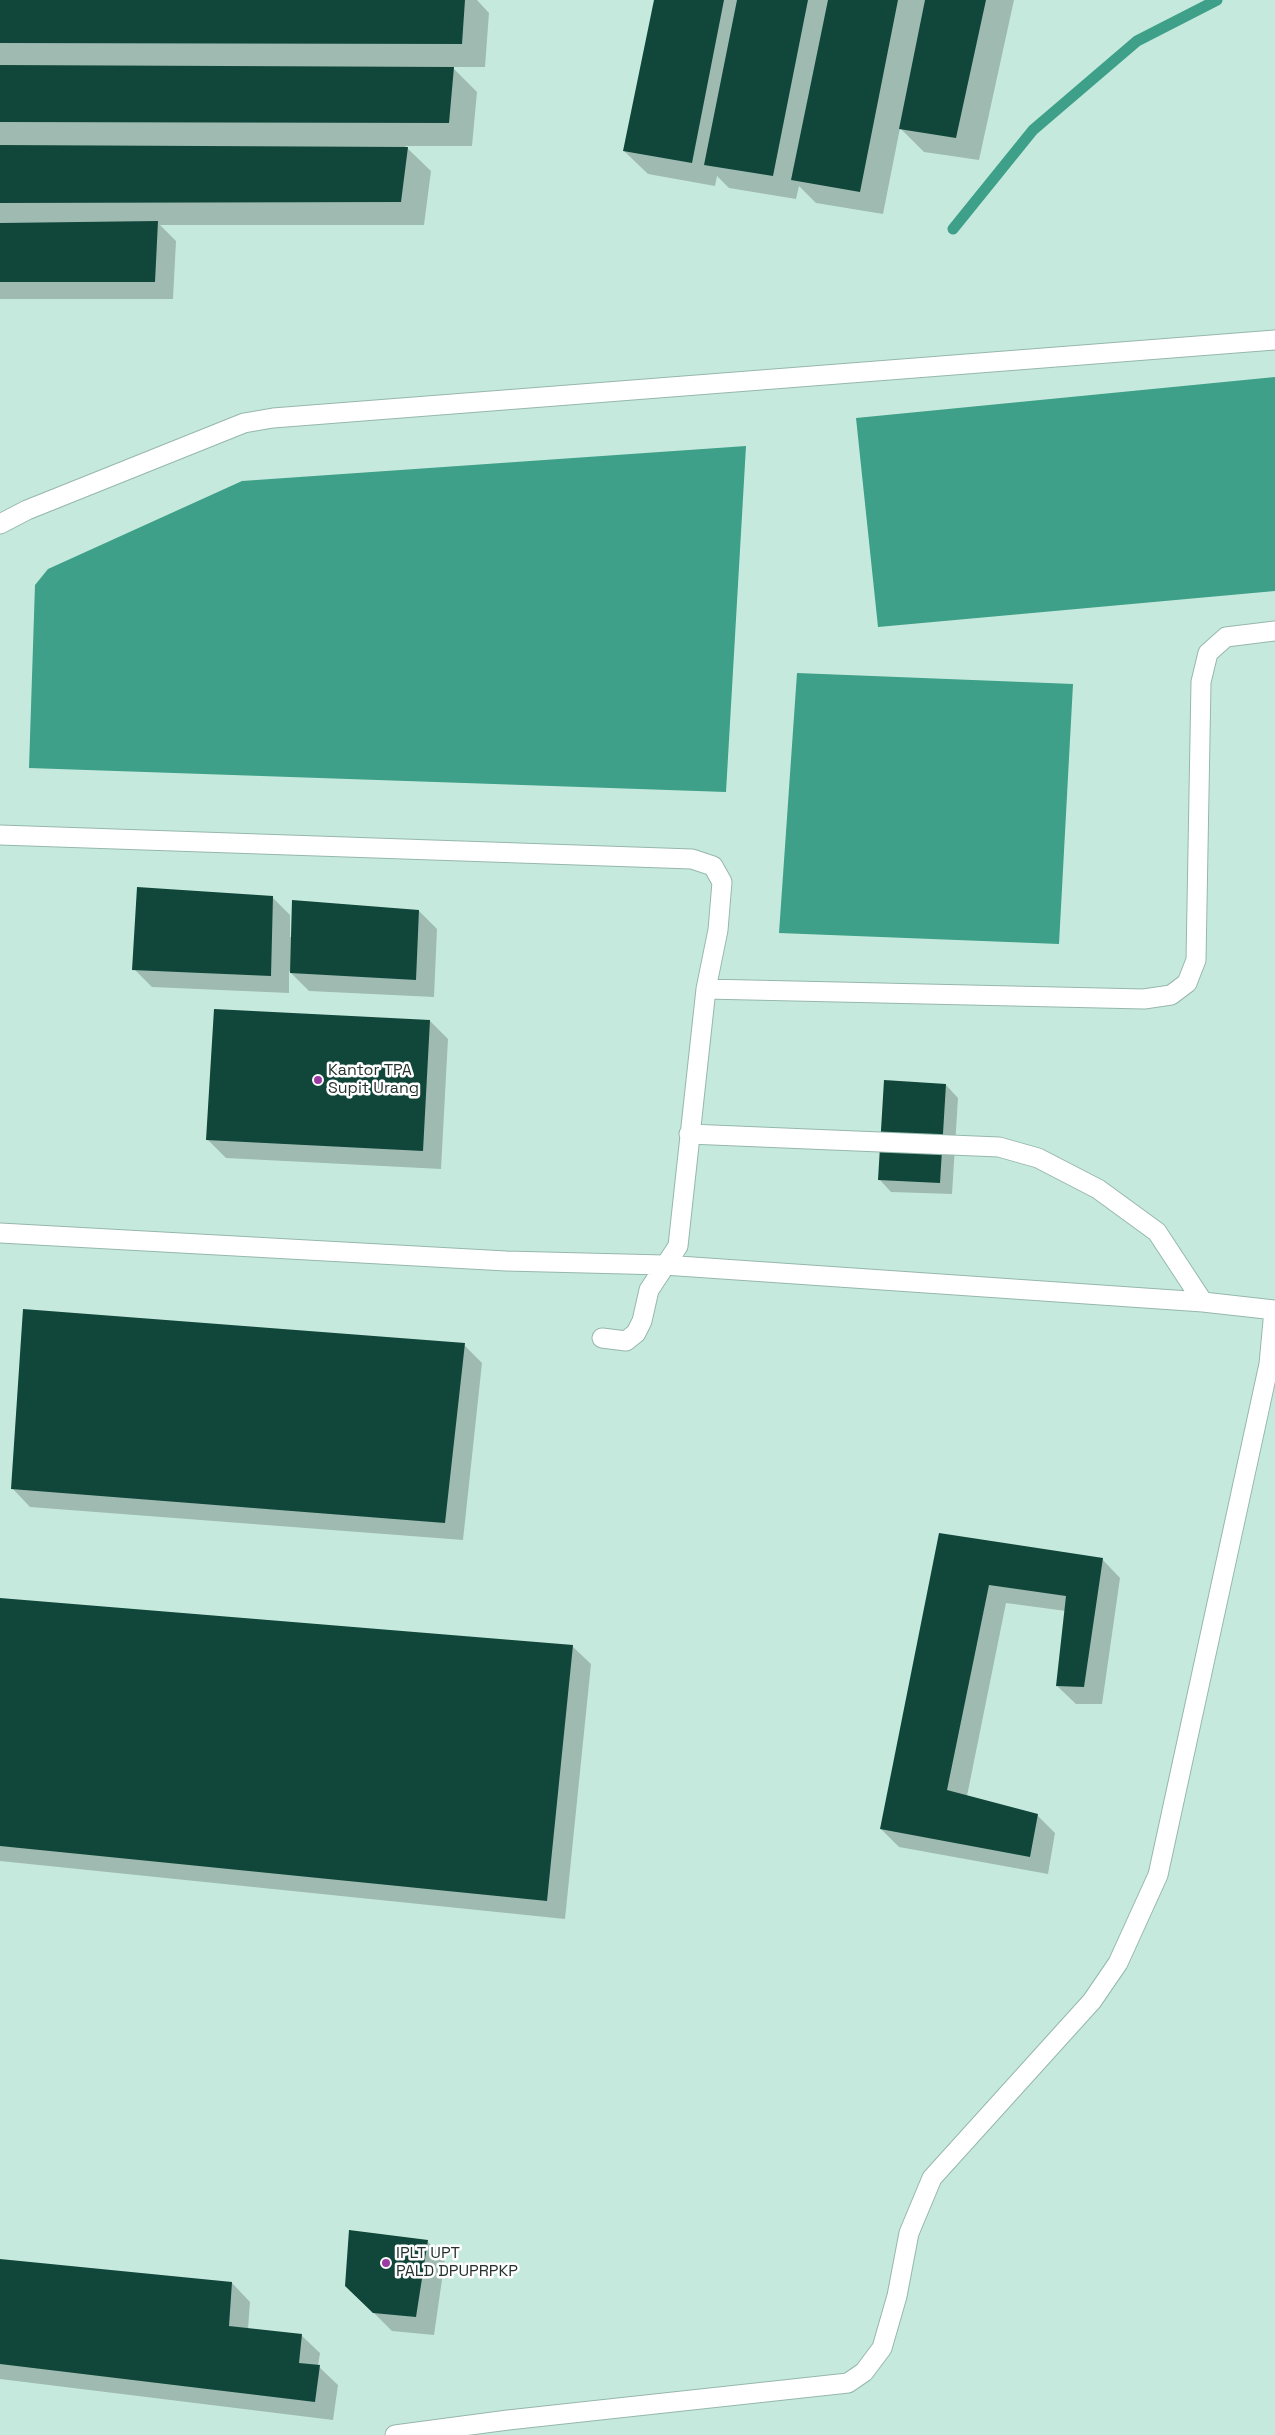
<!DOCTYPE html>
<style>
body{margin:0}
canvas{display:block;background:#c6e9dd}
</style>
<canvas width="1275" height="2435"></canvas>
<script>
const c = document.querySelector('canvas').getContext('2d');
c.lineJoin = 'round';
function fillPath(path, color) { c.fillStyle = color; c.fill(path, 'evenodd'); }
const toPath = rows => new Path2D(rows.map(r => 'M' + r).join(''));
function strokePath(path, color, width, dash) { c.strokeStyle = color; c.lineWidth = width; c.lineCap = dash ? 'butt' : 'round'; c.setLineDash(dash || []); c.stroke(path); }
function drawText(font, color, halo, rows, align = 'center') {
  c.font = font + ' "Space Grotesk",sans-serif'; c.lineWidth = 5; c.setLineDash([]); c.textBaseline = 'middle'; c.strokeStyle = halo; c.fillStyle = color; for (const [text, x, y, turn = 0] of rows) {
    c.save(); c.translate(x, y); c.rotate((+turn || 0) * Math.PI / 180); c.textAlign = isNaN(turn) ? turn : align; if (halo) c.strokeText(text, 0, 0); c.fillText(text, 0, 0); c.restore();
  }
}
fillPath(toPath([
 [1275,377,1275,591,878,627,856,418],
 [746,446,726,792,29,768,35,585,48,569,242,481],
 [797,673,1073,684,1059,944,779,933]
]), '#3ea088');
fillPath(toPath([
 [0,0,477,0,489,13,485,67,452,67,477,92,472,146,405,146,431,171,424,225,160,225,176,241,173,299,0,299],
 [655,0,1014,0,979,160,924,152,900,128,883,214,816,203,799,186,796,199,729,188,717,176,715,186,648,174,624,151],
 [272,897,290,915,290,937,419,911,437,929,434,997,309,991,289,971,289,993,152,987,134,969],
 [430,1021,448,1039,441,1169,226,1158,207,1139],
 [946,1085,958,1098,952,1194,891,1192,879,1179],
 [464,1345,482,1363,463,1540,30,1507,12,1488],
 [940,1534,1102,1559,1120,1578,1102,1704,1076,1704,1057,1686,1066,1611,1006,1603,967,1796,1037,1815,1055,1833,1048,1874,899,1847,881,1829],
 [0,1599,572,1646,591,1664,565,1919,0,1861],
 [427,2241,445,2259,434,2335,392,2331,347,2286],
 [0,2260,232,2283,250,2302,248,2329,301,2335,320,2353,318,2366,338,2385,333,2420,0,2379]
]), '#0003');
strokePath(toPath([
 [953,229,1033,130,1137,41,1217,0]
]), '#3ea088', 11);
fillPath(toPath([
 [0,0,465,0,462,44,0,43],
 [654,0,724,0,692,163,623,151],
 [737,0,808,0,773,176,704,165],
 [828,0,898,0,860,192,791,180],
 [925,0,986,0,956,138,899,129],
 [0,65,454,67,449,123,0,122],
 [0,145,408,147,401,202,0,203],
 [158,221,155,282,0,282,0,223],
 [137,887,273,896,271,976,132,970],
 [292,900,419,910,416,980,290,973],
 [214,1009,430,1020,423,1151,206,1140],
 [884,1080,946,1084,940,1183,878,1180],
 [23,1309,465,1343,445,1523,11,1489],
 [939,1533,1103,1558,1084,1687,1056,1686,1066,1596,989,1585,947,1790,1038,1814,1030,1857,880,1829],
 [0,1598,573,1645,547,1901,0,1846],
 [349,2230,428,2240,416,2317,373,2313,345,2286],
 [0,2259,232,2282,229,2326,302,2334,299,2363,320,2365,315,2402,0,2364]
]), '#11473a');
const lane = toPath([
 [0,524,27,510,244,423,273,418,1275,340],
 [0,835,692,859,713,866,722,882,718,930,706,989,678,1246,649,1290,642,1321,636,1333,626,1341,602,1338],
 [706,989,1144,999,1171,995,1187,983,1196,960,1201,682,1208,653,1226,637,1275,631],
 [689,1134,999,1147,1038,1158,1098,1189,1157,1232,1203,1302],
 [0,1233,506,1261,664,1265,1203,1302,1275,1310],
 [395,2435,508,2420,848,2383,864,2372,882,2348,897,2296,909,2233,932,2178,1092,2001,1118,1963,1158,1875,1269,1364,1274,1310]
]);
strokePath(lane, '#96b7ac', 21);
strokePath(lane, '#fff', 19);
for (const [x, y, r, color] of [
 [318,1080,5,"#9a3ba4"],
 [386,2263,5,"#9a3ba4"]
]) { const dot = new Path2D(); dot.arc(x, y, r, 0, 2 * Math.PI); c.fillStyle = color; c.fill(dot); strokePath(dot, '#fff', 2); }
drawText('16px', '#24322d', '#fff', [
 ["Kantor TPA",328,1071],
 ["Supit Urang",328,1089],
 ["IPLT UPT",396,2254],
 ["PALD DPUPRPKP",396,2272]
], 'left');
</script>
